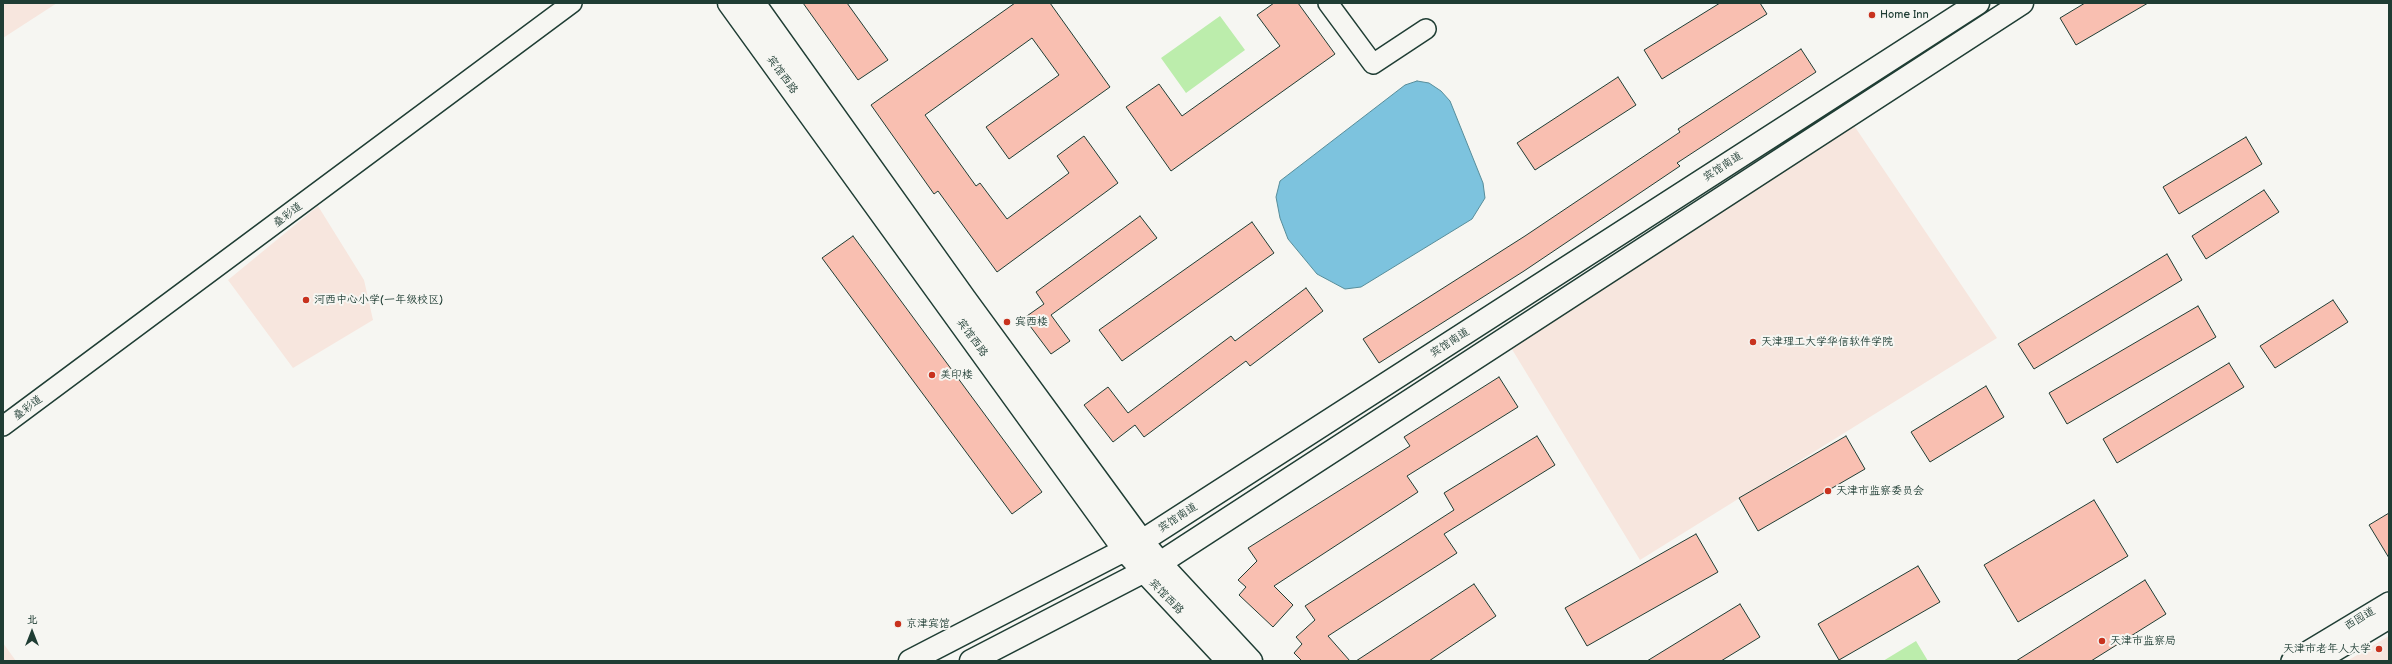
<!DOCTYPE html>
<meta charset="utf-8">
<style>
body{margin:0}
#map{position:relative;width:2392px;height:664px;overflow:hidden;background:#f6f6f2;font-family:"Balsamiq Sans","LXGW WenKai TC",sans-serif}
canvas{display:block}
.frame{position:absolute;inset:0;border:4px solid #1f3d34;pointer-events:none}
.north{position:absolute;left:12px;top:612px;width:40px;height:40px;-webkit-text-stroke:3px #f6f6f2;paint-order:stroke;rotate:0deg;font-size:11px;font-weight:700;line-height:16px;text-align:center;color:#1f3d34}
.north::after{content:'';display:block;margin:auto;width:14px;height:18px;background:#1f3d34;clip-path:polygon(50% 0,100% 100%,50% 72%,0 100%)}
</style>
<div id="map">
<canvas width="2392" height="664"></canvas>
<div class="frame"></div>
<div class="north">北</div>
</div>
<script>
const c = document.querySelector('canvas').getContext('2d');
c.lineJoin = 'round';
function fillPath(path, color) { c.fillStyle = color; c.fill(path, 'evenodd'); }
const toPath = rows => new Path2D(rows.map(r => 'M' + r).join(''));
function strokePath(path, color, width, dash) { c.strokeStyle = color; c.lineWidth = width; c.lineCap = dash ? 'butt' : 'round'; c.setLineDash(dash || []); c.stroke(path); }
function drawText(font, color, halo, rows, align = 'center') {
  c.font = font + ' "Balsamiq Sans","LXGW WenKai TC",sans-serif'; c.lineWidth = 4; c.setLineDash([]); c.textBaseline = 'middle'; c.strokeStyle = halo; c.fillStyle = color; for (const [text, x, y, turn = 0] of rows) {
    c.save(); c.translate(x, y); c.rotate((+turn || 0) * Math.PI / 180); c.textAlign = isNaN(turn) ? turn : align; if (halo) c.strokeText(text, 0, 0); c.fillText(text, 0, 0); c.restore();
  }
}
fillPath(toPath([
 [3,3,57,3,3,38],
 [1853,124,1997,338,1640,560,1510,346],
 [318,206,364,280,373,320,293,368,228,280],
 [2389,636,2389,661,2347,661],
 [3,643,16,661,3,661]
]), '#f7e6de');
fillPath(toPath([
 [1220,16,1245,50,1186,93,1161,58],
 [1916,641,1928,661,1883,661]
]), '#bcedac');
const water = toPath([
 [1417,81,1429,83,1441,91,1450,101,1483,183,1485,198,1472,219,1361,287,1345,289,1317,274,1288,239,1280,218,1276,197,1280,181,1405,85,1417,81]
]);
fillPath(water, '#7dc3de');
strokePath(water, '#578d9a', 1);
const building = toPath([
 [803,3,847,3,888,60,858,80,803,3],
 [1015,3,1050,3,1110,87,1009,159,986,127,1059,75,1032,38,925,115,976,186,980,183,1007,219,1069,173,1057,156,1084,136,1118,183,997,272,938,191,934,194,871,105,1015,3],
 [1274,3,1298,3,1335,54,1171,171,1126,107,1159,84,1182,116,1280,46,1257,15,1274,3],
 [1720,3,1760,3,1767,14,1662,79,1644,50,1720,3],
 [2085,3,2148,3,2076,45,2060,18,2085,3],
 [1801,49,1816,72,1677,163,1680,166,1524,271,1379,363,1363,339,1525,236,1680,132,1678,129,1801,49],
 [1618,77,1636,105,1535,170,1517,143,1618,77],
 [2246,137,2262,164,2179,214,2163,187,2246,137],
 [2264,190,2279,212,2206,259,2192,236,2264,190],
 [1140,216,1157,238,1051,315,1070,341,1051,354,1024,318,1044,304,1036,292,1140,216],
 [1252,222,1274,253,1122,361,1099,330,1252,222],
 [853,236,1042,492,1012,514,822,258,853,236],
 [2167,254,2182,280,2034,369,2018,344,2167,254],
 [1306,288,1323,311,1250,366,1246,361,1144,437,1135,425,1113,442,1084,405,1108,387,1128,413,1231,336,1235,341,1306,288],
 [2333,300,2348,322,2275,368,2260,346,2333,300],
 [2198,306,2216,337,2067,424,2049,393,2198,306],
 [2229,363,2244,387,2117,463,2103,439,2229,363],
 [1499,377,1518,407,1407,476,1418,492,1274,586,1293,605,1273,627,1239,595,1246,587,1238,580,1257,561,1248,548,1410,446,1404,437,1499,377],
 [1986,386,2004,417,1930,462,1911,432,1986,386],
 [1537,436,1555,465,1444,534,1457,553,1328,636,1350,661,1302,661,1294,653,1302,644,1296,637,1315,620,1305,606,1454,510,1444,493,1537,436],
 [1846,436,1865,469,1758,531,1739,498,1846,436],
 [2094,500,2128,556,2018,622,1984,565,2094,500],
 [2389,513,2389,558,2369,525,2389,513],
 [1696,534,1718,572,1587,646,1565,608,1696,534],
 [1918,566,1940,602,1839,660,1818,624,1918,566],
 [2145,580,2166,614,2091,661,2016,661,2145,580],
 [1474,584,1496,616,1429,661,1356,661,1474,584],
 [1740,604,1760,637,1721,661,1647,661,1740,604]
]);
fillPath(building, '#f9bfb1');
strokePath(building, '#1f3d34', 1);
const minor = toPath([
 [1328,3,1373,64,1426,29],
 [3,426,572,3],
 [2291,661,2389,602],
 [2319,661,2389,619]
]);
const major = toPath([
 [729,3,1125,551,1228,661],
 [754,3,965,299,1142,541,1160,563,1251,661],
 [910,661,1142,541,1978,3],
 [971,661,1160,563,2022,3]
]);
strokePath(minor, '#1f3d34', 22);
strokePath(major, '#1f3d34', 25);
strokePath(minor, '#f6f6f2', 19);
strokePath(major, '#f6f6f2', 22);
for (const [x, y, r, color] of [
 [1872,15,4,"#c8321e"],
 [306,300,4,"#c8321e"],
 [1007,322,4,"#c8321e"],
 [1753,342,4,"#c8321e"],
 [932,375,4,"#c8321e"],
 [1828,491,4,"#c8321e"],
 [898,624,4,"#c8321e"],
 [2102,641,4,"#c8321e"],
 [2379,649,4,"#c8321e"]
]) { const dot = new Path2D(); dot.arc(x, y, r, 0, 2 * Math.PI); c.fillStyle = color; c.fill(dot); strokePath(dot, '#f6f6f2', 1.5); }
drawText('11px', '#1f3d34', '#f6f6f2', [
 ["Home Inn",1880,15],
 ["河西中心小学(一年级校区)",314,300],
 ["宾西楼",1015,322],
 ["天津理工大学华信软件学院",1761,342],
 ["美印楼",940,375],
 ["天津市监察委员会",1836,491],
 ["京津宾馆",906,624],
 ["天津市监察局",2110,641],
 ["天津市老年人大学",2371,649,"right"]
], 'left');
drawText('11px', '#1f3d34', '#f6f6f2', [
 ["宾馆西路",782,75,54],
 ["宾馆南道",1723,167,-33],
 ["叠彩道",288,215,-37],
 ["宾馆西路",972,338,54],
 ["宾馆南道",1450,343,-33],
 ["叠彩道",28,408,-37],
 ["宾馆南道",1178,518,-33],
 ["宾馆西路",1166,597,46],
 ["西园道",2360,619,-31]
]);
</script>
